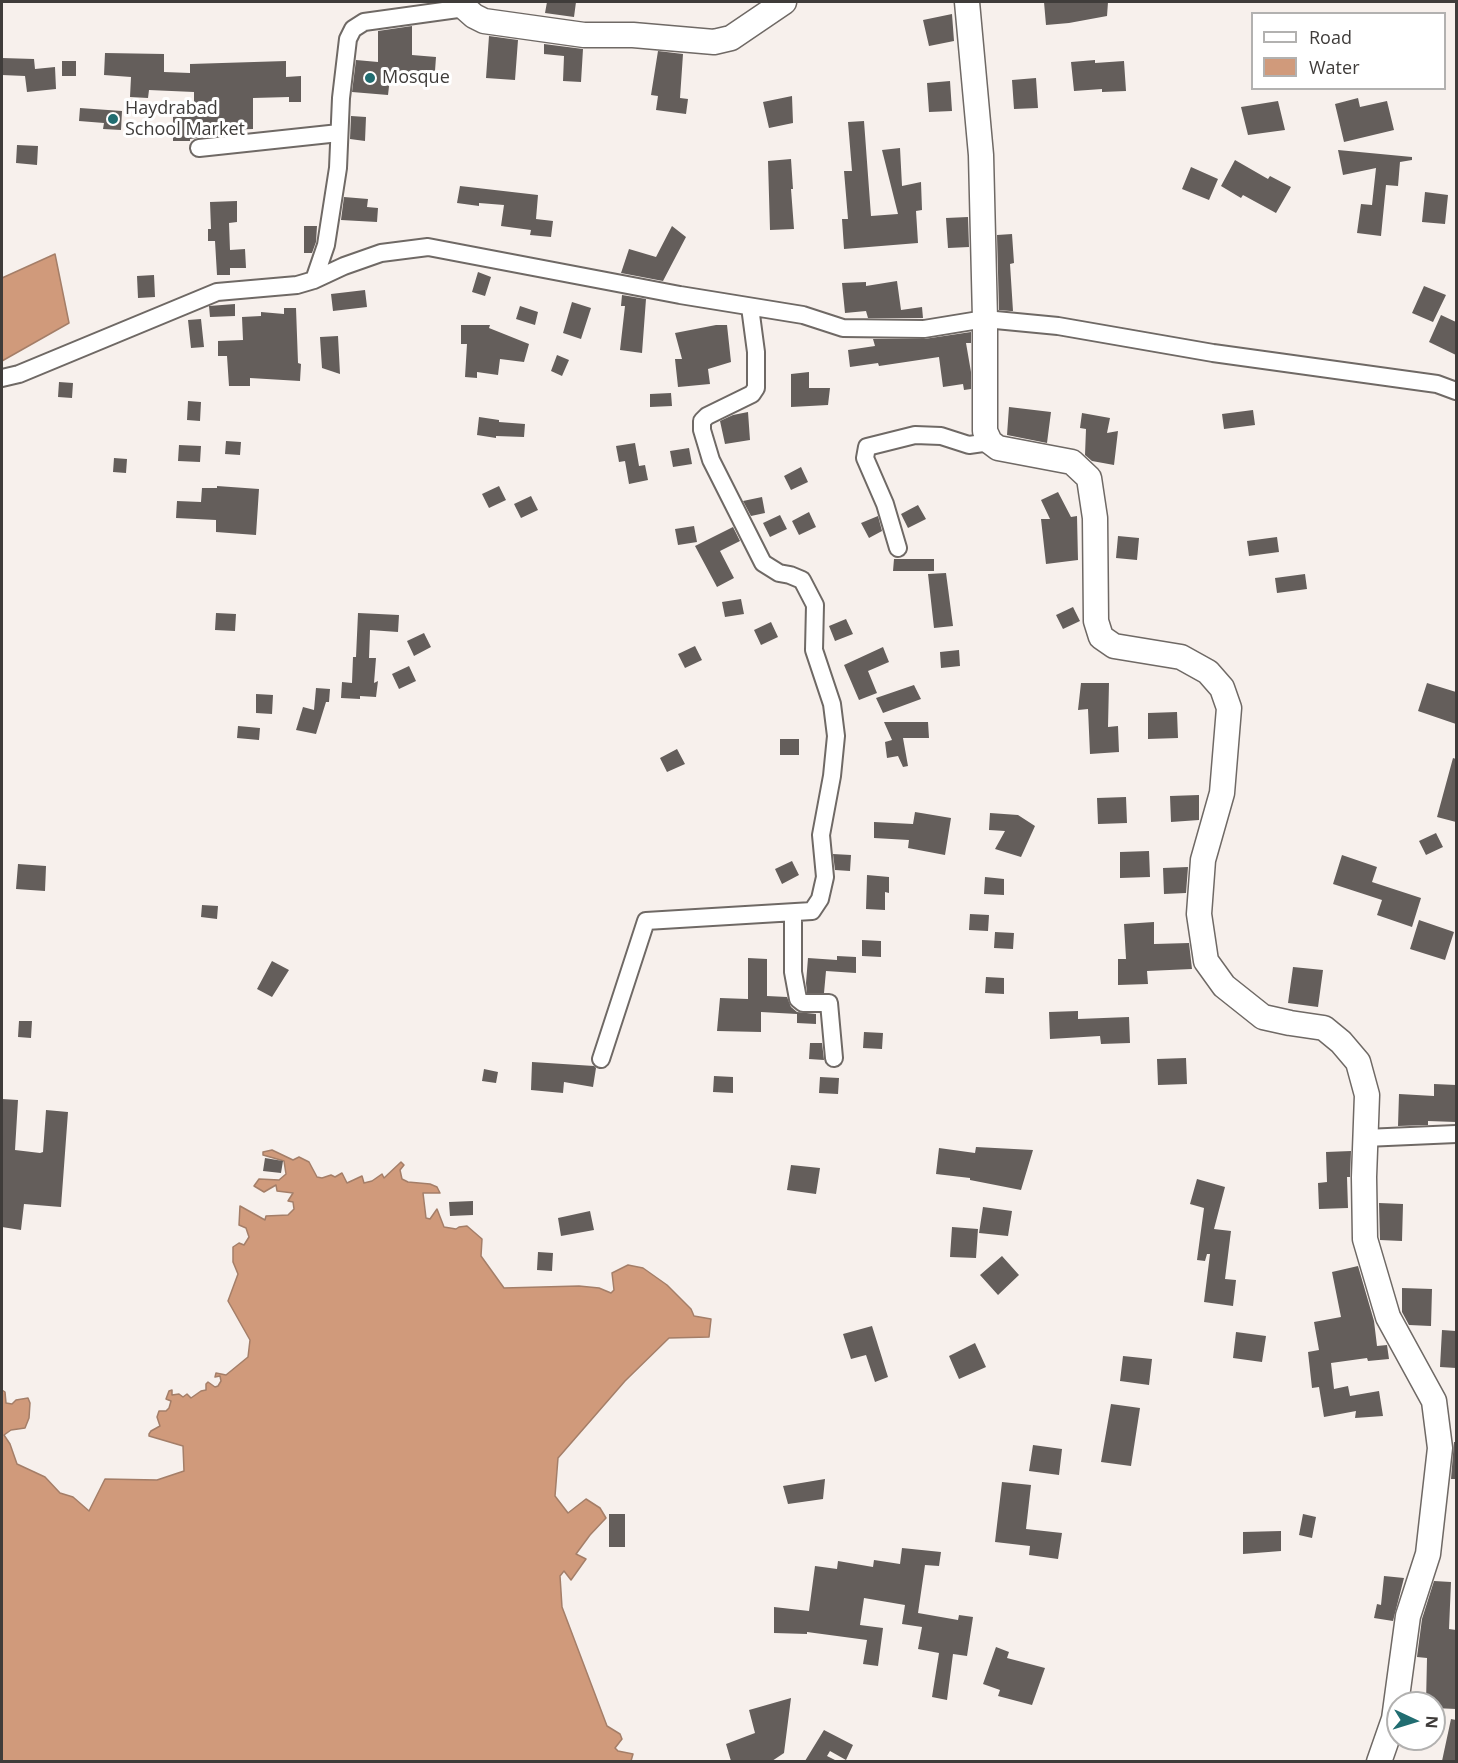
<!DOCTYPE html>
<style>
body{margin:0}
#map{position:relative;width:1458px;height:1763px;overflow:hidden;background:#f7f0ec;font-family:"Open Sans",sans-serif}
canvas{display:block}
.frame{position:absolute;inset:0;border:3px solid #3f3c3a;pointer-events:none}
.legend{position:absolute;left:1251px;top:12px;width:195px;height:78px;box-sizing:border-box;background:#fff;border:2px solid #b2b1b0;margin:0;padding:8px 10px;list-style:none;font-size:18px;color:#3f3c3a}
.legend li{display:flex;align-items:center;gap:12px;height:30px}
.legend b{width:30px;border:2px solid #b2b1b0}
.north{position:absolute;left:1386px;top:1691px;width:60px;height:60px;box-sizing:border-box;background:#fff;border:2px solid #b2b1b0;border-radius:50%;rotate:94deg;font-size:16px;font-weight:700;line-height:24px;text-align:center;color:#3f3c3a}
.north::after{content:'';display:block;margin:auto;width:21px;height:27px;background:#216d71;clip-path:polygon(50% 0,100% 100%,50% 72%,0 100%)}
</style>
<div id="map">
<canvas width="1458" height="1763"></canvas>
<div class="frame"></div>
<ul class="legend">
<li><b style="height:8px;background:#fff"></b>Road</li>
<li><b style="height:16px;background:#d09a7b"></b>Water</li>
</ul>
<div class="north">N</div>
</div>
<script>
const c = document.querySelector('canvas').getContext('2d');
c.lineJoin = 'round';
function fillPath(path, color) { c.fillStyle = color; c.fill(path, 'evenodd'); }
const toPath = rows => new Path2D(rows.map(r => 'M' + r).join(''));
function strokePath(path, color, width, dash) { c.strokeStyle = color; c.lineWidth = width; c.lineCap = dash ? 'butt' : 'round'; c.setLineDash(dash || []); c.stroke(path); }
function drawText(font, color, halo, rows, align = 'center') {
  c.font = font + ' "Open Sans",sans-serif'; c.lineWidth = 6; c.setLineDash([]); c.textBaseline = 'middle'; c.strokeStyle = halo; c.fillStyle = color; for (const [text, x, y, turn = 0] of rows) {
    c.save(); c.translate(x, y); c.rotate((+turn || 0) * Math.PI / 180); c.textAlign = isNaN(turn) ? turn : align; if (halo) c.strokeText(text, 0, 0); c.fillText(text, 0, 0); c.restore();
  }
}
const water = toPath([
 [55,254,69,323,2,361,2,278,55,254],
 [272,1150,293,1160,299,1157,309,1162,317,1177,322,1178,331,1175,335,1177,342,1173,347,1183,362,1176,364,1183,372,1181,382,1174,384,1178,401,1162,404,1165,400,1170,402,1179,408,1182,430,1184,437,1187,440,1193,423,1193,426,1218,430,1219,437,1209,444,1227,456,1229,459,1227,467,1226,482,1239,481,1256,504,1288,579,1286,599,1288,611,1293,614,1290,612,1273,628,1265,643,1268,667,1285,691,1309,694,1316,711,1319,709,1337,669,1338,625,1381,558,1458,555,1496,568,1513,586,1499,600,1508,606,1518,590,1535,576,1554,586,1559,571,1580,564,1571,560,1576,562,1607,607,1726,620,1734,622,1739,615,1748,618,1751,633,1754,631,1761,2,1761,2,1390,5,1392,6,1403,12,1404,16,1400,28,1398,30,1403,29,1418,25,1428,11,1430,4,1435,10,1444,17,1464,45,1477,60,1493,73,1497,89,1511,105,1479,157,1480,184,1471,183,1446,149,1436,149,1434,151,1431,160,1426,157,1417,159,1411,166,1411,169,1408,171,1401,166,1399,169,1391,172,1390,172,1395,179,1394,183,1397,187,1394,191,1398,201,1391,206,1390,206,1384,208,1382,215,1387,218,1386,221,1381,220,1376,215,1377,216,1373,226,1375,248,1357,250,1340,228,1301,238,1274,233,1262,233,1247,239,1243,244,1245,249,1237,246,1228,239,1225,240,1206,265,1220,266,1216,288,1215,294,1209,293,1202,288,1201,293,1193,277,1191,276,1185,264,1192,254,1186,259,1179,279,1180,286,1174,284,1161,263,1155,263,1152,272,1150]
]);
fillPath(water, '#d09a7b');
strokePath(water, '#a47e68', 1.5);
fillPath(toPath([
 [547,2,576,2,574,17,545,13],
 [1044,2,1108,2,1107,16,1069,23,1046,25],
 [952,14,954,41,929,46,923,20],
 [412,26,412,55,436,57,435,71,449,72,448,84,424,82,423,85,390,78,388,95,352,92,356,60,378,62,378,31],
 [489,36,518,40,515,80,486,78],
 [544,44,583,49,581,82,563,81,564,56,544,54],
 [658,51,683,54,680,98,688,99,686,114,656,110,658,96,651,95],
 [105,53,164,54,164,72,190,73,190,64,286,61,286,77,301,76,301,102,289,102,289,97,253,98,253,129,219,130,219,135,190,139,190,141,173,141,173,117,194,116,194,92,149,90,148,98,130,97,131,77,104,75],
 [2,58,34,59,35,69,55,67,56,89,27,92,25,76,2,75],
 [1095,60,1095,63,1124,61,1126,91,1102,92,1102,89,1074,91,1071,62],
 [62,61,76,61,76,76,62,76],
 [1036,78,1038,108,1014,109,1012,80],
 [950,81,952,111,929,112,927,83],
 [792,96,793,123,769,128,763,102],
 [1358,98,1360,107,1387,101,1394,130,1344,142,1335,104],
 [1278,101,1285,130,1248,135,1241,107],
 [80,108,122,111,121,130,103,129,104,123,79,121],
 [351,116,366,117,365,141,350,139],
 [864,121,871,216,898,214,882,150,900,148,902,186,921,182,922,210,916,211,918,243,844,249,842,219,848,219,844,171,852,171,848,122],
 [17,145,38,146,37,165,16,163],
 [1338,150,1412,157,1412,160,1400,162,1398,186,1386,185,1381,236,1357,233,1361,204,1372,205,1376,168,1343,175],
 [791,159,793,189,791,189,794,229,770,230,768,161],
 [1235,160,1268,179,1270,176,1291,187,1276,213,1243,195,1241,198,1221,186],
 [1191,167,1218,179,1209,200,1182,189],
 [460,186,538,195,536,219,553,221,551,237,530,235,531,230,501,226,504,205,479,203,479,206,457,203],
 [1425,192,1448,195,1445,224,1422,222],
 [344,197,368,199,367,207,378,208,377,222,341,220],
 [237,201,237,222,229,223,230,250,245,249,246,268,230,268,230,275,217,275,215,241,208,241,208,229,211,229,210,202],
 [968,217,969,247,948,248,946,218],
 [304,226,317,226,316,242,312,253,304,253],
 [672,226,686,237,663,281,621,273,629,249,656,257],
 [1012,234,1014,263,1010,264,1013,311,1011,311,999,310,997,235],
 [478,272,491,277,485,296,472,292],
 [154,275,155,297,138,298,137,276],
 [897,281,901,310,922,307,923,318,868,318,866,311,845,313,842,283,866,282,866,286],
 [1424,286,1446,295,1433,322,1412,313],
 [365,290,367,307,333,311,331,294],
 [622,295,646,299,642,353,620,350,625,306,621,306],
 [572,302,591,308,581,339,563,333],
 [235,304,235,316,210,317,209,306],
 [520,306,538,312,535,325,516,319],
 [284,308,296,308,298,363,301,364,300,381,250,378,250,386,229,386,227,356,218,356,218,341,243,340,242,317,261,316,261,312,284,314],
 [1441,315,1456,322,1456,355,1429,342],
 [201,319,204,347,191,348,188,320],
 [461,325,490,325,489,328,529,344,524,362,500,359,498,375,477,372,477,378,465,377,467,344,461,344],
 [716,325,727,325,731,362,708,369,710,384,678,387,675,359,682,359,675,333],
 [971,332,971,343,966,343,971,372,971,389,964,390,963,384,943,387,939,357,879,366,878,363,850,367,848,350,875,346,873,339,924,339],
 [338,336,340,374,322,368,320,337],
 [557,355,569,360,562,376,551,371],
 [809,372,809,388,830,388,828,405,791,407,791,374],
 [59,382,73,383,72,398,58,397],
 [671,393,672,406,650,407,650,394],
 [188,401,201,402,200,421,187,420],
 [1009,407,1051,412,1047,443,1007,435],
 [1253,410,1255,425,1224,429,1222,414],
 [748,412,750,440,725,444,720,421,733,415],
 [1082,413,1110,418,1107,433,1118,431,1114,465,1092,461,1085,455,1086,429,1080,428],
 [479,417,499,420,499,422,525,424,524,437,496,436,496,438,477,435],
 [226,441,241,442,240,455,225,454],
 [635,443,639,466,645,465,648,480,629,484,625,461,619,462,616,446],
 [179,445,201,446,200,462,178,461],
 [689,448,692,464,673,467,670,451],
 [114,458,127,459,126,473,113,472],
 [801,467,808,482,791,490,784,476],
 [217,486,259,489,256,535,216,532,216,520,176,518,177,501,201,502,202,488,217,488],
 [499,486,506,500,489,508,482,494],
 [1058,492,1071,517,1077,516,1078,560,1046,564,1041,519,1050,519,1041,500],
 [531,496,538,510,521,518,514,504],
 [762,497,765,513,751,516,743,501],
 [918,505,926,519,908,528,901,514],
 [809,512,816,527,799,535,792,521],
 [780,515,787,529,770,537,763,523],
 [878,516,882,531,869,538,861,523],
 [694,526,697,542,678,545,675,529],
 [733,527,740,541,720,551,734,578,717,587,695,546],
 [1118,536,1139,538,1137,560,1116,558],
 [1277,537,1279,552,1249,556,1247,541],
 [894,559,934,559,934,571,893,571],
 [946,573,953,626,934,628,928,574],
 [1305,574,1307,589,1277,593,1275,578],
 [741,599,744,614,725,617,722,602],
 [1073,607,1080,621,1063,629,1056,615],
 [216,613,236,614,235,631,215,630],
 [358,613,399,615,398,632,370,630,369,658,376,658,374,683,378,681,376,697,360,696,360,699,341,698,342,682,352,683,353,657,356,657],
 [846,619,853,634,835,641,829,626],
 [771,622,778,637,761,645,754,630],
 [424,633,431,647,414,656,407,641],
 [695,646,702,660,685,668,678,654],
 [883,647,889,662,868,671,877,693,859,700,844,665],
 [959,650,960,666,941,668,940,652],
 [409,666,416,681,399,689,392,674],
 [1081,683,1109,683,1108,727,1118,726,1119,752,1090,754,1088,709,1078,710],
 [1427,683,1456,692,1456,724,1418,711],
 [914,685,921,699,883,713,876,698],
 [316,688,330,689,329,702,326,702,316,734,296,730,303,707,314,710],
 [256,694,273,695,272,714,256,713],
 [1177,712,1178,738,1148,739,1148,713],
 [884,722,928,722,929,738,903,738,908,766,903,767,898,756,887,758,885,742,892,740],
 [238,726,260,728,259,740,237,738],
 [780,739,799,739,799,755,780,755],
 [677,749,685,764,667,772,660,758],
 [1453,758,1456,759,1456,822,1437,817],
 [1199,795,1199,820,1171,822,1170,796],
 [1126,797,1127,823,1098,824,1097,798],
 [915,812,951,818,945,855,908,848,909,840,874,838,874,822,913,824],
 [990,813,1018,815,1035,826,1021,857,995,849,1005,831,989,830],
 [1436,833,1443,847,1426,855,1419,841],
 [1149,851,1150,877,1120,878,1120,852],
 [833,854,851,855,850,871,835,870],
 [1342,855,1377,867,1372,882,1421,898,1412,927,1377,915,1382,900,1333,884],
 [792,861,799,875,782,884,775,869],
 [18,864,46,866,45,891,16,889],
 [1188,867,1186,893,1164,894,1163,868],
 [867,875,889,877,889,893,885,892,885,910,866,909],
 [985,877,1004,879,1004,895,984,894],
 [202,905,218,906,217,919,201,917],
 [970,914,989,915,988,931,969,930],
 [1419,920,1454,932,1445,960,1410,949],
 [1154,922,1154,944,1189,943,1192,969,1147,971,1148,984,1118,985,1118,959,1126,959,1124,924],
 [995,932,1014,933,1013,949,994,948],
 [862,940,881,941,881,957,862,956],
 [837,956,856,957,856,973,826,971,824,993,807,993,806,983,808,958,837,960],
 [748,958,767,959,767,996,787,997,791,1007,797,1012,816,1014,816,1024,797,1023,797,1014,761,1012,761,1032,717,1031,720,998,748,999],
 [272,961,289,970,272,997,257,989],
 [1293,967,1323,970,1318,1007,1288,1003],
 [986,977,1004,978,1004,994,985,993],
 [1078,1011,1078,1019,1129,1017,1130,1043,1101,1044,1100,1036,1050,1039,1049,1012],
 [19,1021,32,1021,31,1038,18,1037],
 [864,1032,883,1033,882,1049,863,1048],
 [810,1043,822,1043,824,1060,809,1059],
 [1186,1058,1187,1084,1158,1085,1157,1059],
 [532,1062,594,1066,596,1068,593,1087,564,1082,563,1093,531,1090],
 [484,1069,498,1072,496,1083,482,1081],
 [714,1076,733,1077,733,1093,713,1092],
 [820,1077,839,1078,838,1094,819,1093],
 [1434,1084,1456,1085,1456,1122,1428,1121,1428,1125,1398,1126,1399,1094,1434,1096],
 [2,1099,18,1100,15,1150,40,1153,43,1152,46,1110,68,1112,61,1207,24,1204,21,1230,2,1227],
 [976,1147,1033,1150,1021,1190,970,1180,970,1178,936,1174,939,1148,975,1153],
 [1351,1151,1350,1177,1347,1177,1348,1208,1319,1209,1318,1183,1327,1182,1326,1152],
 [265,1158,283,1161,281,1173,263,1171],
 [791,1165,820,1168,816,1194,787,1190],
 [1197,1179,1225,1187,1214,1229,1231,1231,1225,1279,1236,1280,1233,1306,1204,1302,1210,1254,1207,1254,1205,1261,1197,1260,1204,1208,1190,1204],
 [473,1201,473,1215,450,1216,449,1202],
 [1379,1203,1403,1204,1402,1241,1380,1240],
 [983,1207,1012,1211,1008,1236,979,1233],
 [590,1211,594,1230,561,1236,558,1218],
 [952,1227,978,1229,976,1258,950,1257],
 [538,1252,553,1253,552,1271,537,1270],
 [1002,1256,1019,1275,998,1295,980,1275],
 [1358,1266,1374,1321,1377,1346,1387,1345,1389,1359,1368,1361,1367,1358,1331,1363,1334,1389,1348,1386,1350,1396,1379,1391,1383,1416,1355,1418,1356,1411,1324,1417,1319,1387,1312,1388,1308,1352,1319,1350,1314,1322,1341,1317,1332,1272],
 [1402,1288,1432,1289,1431,1326,1409,1325,1402,1312],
 [872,1326,888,1377,875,1382,866,1355,851,1359,843,1334],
 [1442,1330,1456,1331,1456,1368,1440,1367],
 [1236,1332,1266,1336,1262,1362,1233,1358],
 [975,1343,986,1367,959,1379,949,1356],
 [1123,1356,1152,1359,1149,1385,1120,1381],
 [1111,1404,1140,1408,1131,1466,1101,1462],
 [1454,1442,1456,1442,1456,1479,1451,1479],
 [1033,1445,1062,1449,1059,1475,1029,1471],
 [825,1479,823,1499,788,1504,783,1486],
 [1002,1482,1031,1485,1026,1529,1062,1533,1058,1559,1029,1555,1030,1546,995,1542],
 [609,1514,625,1514,625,1547,609,1547],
 [1303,1514,1316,1517,1312,1538,1299,1535],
 [1281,1531,1281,1551,1243,1554,1243,1532],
 [902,1548,941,1552,939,1566,925,1565,918,1613,958,1620,959,1615,973,1617,967,1656,953,1654,947,1700,932,1697,939,1653,918,1649,922,1627,902,1624,905,1605,864,1598,860,1625,883,1628,878,1666,863,1664,867,1640,807,1632,807,1634,774,1633,774,1607,809,1611,815,1566,837,1569,838,1561,873,1567,874,1560,900,1564],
 [1384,1576,1404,1578,1393,1621,1374,1618,1377,1604,1381,1605],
 [1434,1581,1451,1582,1449,1629,1456,1630,1456,1709,1434,1708,1434,1703,1426,1703,1427,1658,1417,1657,1422,1619],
 [996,1647,1009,1652,1007,1658,1045,1668,1032,1705,998,1696,1000,1690,983,1684],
 [791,1698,784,1753,772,1761,731,1761,726,1744,755,1733,749,1710],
 [1451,1719,1456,1720,1456,1761,1442,1761],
 [824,1730,853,1745,846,1760,830,1751,827,1756,837,1761,805,1761]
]), '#645e5b');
const street = toPath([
 [199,148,339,133],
 [314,280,326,245,338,168,341,98,348,39,353,29,364,22,465,8],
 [2,378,19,374,217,292,297,285,314,280,344,266,381,253,428,247,680,295,803,315,843,328,924,329,985,319,1058,326,1213,353,1437,384,1456,391],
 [898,548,885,504,865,458,867,447,915,435,941,436,969,445,990,442],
 [793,913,793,972,798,999,803,1003,829,1003,834,1058],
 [601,1059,646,921,812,911,820,899,825,877,821,835,832,776,836,736,832,704,814,650,815,605,802,580,790,575,779,573,763,563,711,460,702,430,702,421,707,416,752,394,756,388,756,352,750,307],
 [1365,1138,1456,1134]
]);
const secondary = toPath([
 [463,2,465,8,474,16,484,21,584,35,633,35,714,42,731,38,784,2],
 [967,2,981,155,985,319,985,431,990,442,998,448,1072,462,1089,478,1095,518,1096,621,1101,637,1114,646,1181,657,1208,672,1222,688,1229,708,1222,793,1203,860,1199,914,1206,961,1224,986,1263,1017,1290,1023,1324,1028,1341,1042,1358,1062,1367,1095,1364,1177,1365,1239,1388,1317,1434,1401,1440,1448,1428,1554,1408,1616,1394,1719,1379,1762]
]);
strokePath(street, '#6f6965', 20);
strokePath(secondary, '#6f6965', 27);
strokePath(street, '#fff', 16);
strokePath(secondary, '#fff', 24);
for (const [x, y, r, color] of [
 [370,78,6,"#216d71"],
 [113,119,6,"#216d71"]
]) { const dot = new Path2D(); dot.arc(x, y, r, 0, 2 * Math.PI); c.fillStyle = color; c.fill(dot); strokePath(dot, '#fff', 2); }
drawText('18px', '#3f3c3a', '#fff', [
 ["Mosque",382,78],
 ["Haydrabad",125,109],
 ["School Market",125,130]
], 'left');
</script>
